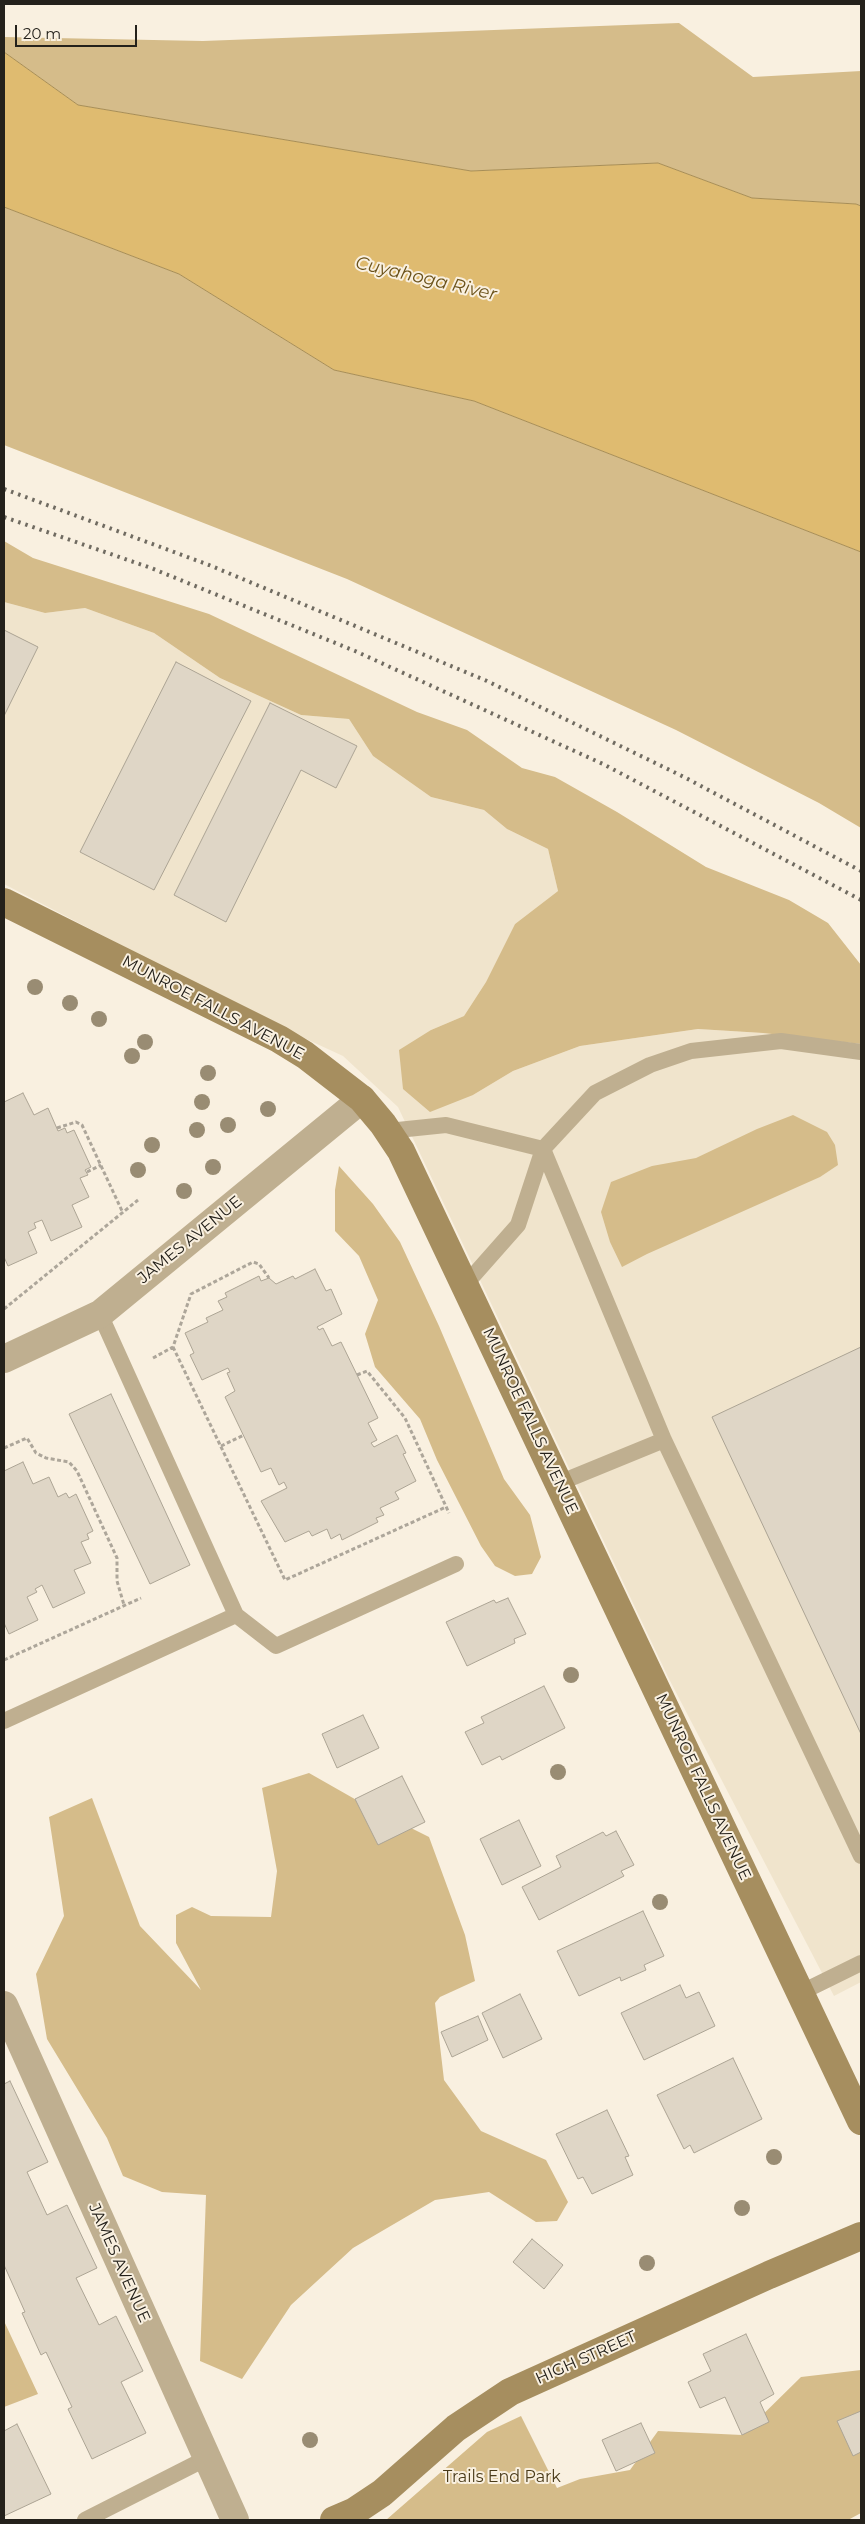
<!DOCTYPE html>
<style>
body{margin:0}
#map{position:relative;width:865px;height:2524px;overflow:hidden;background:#f9f0e0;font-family:Montserrat,sans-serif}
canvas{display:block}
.frame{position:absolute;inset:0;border:5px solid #24211b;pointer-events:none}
.scale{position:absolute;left:15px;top:25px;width:122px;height:22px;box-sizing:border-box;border:2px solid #24211b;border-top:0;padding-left:6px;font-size:15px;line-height:18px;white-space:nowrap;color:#24211b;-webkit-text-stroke:4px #f9f0e0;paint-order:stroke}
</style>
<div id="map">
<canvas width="865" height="2524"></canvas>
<div class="frame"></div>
<div class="scale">20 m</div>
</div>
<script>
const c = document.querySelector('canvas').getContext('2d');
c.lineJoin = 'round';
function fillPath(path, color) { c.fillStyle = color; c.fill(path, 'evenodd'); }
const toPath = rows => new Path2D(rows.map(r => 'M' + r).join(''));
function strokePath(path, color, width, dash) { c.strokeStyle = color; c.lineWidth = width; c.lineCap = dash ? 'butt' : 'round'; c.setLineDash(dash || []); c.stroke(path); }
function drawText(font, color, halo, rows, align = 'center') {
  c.font = font + ' Montserrat,sans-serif'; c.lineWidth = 4; c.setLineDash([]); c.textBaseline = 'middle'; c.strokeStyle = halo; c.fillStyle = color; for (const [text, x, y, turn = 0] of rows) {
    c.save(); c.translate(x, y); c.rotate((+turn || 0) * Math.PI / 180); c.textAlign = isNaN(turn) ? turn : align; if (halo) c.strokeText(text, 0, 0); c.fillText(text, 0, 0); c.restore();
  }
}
fillPath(toPath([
 [4,602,45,613,85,608,154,633,220,678,301,715,349,719,373,756,431,797,484,810,507,829,548,849,558,891,515,924,486,982,464,1016,431,1030,473,1095,513,1071,580,1046,698,1029,763,1033,861,1044,861,1982,834,1996,668,1677,398,1107,343,1056,267,1021,4,884]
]), '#f0e4cc');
fillPath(toPath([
 [679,23,753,77,861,71,861,206,856,204,752,198,658,163,471,171,78,105,4,52,4,37,203,41],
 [4,207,179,274,334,370,474,401,861,552,861,828,819,803,676,730,347,579,4,445],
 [4,541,33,558,209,614,417,712,467,730,522,768,555,777,617,812,706,867,789,900,828,923,861,965,861,1044,763,1033,698,1029,580,1046,513,1071,473,1095,430,1112,403,1089,399,1050,431,1030,464,1016,486,982,515,924,558,891,548,849,507,829,484,810,431,797,373,756,349,719,301,715,220,678,154,633,85,608,45,613,4,602],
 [793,1115,827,1132,835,1145,838,1165,820,1177,647,1254,622,1267,610,1242,601,1212,611,1182,652,1166,696,1158,757,1129],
 [339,1166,373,1204,400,1242,439,1326,504,1479,530,1515,541,1557,532,1574,515,1576,495,1566,481,1546,437,1460,420,1419,375,1367,365,1334,378,1300,359,1256,335,1231,335,1190],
 [309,1773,367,1806,429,1837,465,1935,475,1981,440,1997,435,2003,444,2080,481,2131,546,2160,568,2202,557,2221,536,2222,489,2192,435,2200,353,2248,291,2305,242,2379,200,2361,206,2195,162,2192,123,2176,107,2138,47,2039,36,1974,64,1916,49,1817,92,1798,140,1926,201,1990,176,1943,176,1915,192,1907,211,1916,271,1917,277,1871,262,1788],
 [4,2321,38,2394,4,2407],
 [861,2370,861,2513,848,2520,386,2520,487,2432,521,2416,557,2488,580,2479,630,2470,658,2431,742,2435,801,2377]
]), '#d5bc8a');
const water = toPath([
 [4,52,78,105,471,171,658,163,752,198,856,204,861,206,861,552,474,401,334,370,179,274,4,207,4,52]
]);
fillPath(water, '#dfbb70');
strokePath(water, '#a78d56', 1);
const building = toPath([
 [4,630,38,647,4,716,4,630],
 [176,662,251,701,154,890,80,852,176,662],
 [270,703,357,746,336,788,301,770,226,922,174,895,270,703],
 [23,1093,34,1115,48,1108,58,1131,65,1128,67,1133,74,1130,91,1167,85,1170,88,1175,80,1178,89,1197,72,1205,82,1227,51,1241,42,1220,34,1223,36,1228,28,1232,37,1253,8,1266,4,1257,4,1102,23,1093],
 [315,1269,326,1291,331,1289,342,1314,317,1327,319,1330,323,1328,332,1346,341,1342,378,1418,368,1423,377,1440,371,1443,374,1447,397,1435,406,1453,403,1454,416,1481,395,1492,399,1499,380,1508,384,1515,376,1518,378,1522,342,1540,340,1534,331,1539,327,1529,312,1536,309,1531,285,1542,261,1501,287,1488,284,1482,279,1485,271,1468,261,1472,225,1397,235,1391,227,1373,230,1372,228,1368,202,1380,190,1355,194,1353,185,1333,208,1322,206,1318,223,1310,218,1301,227,1297,225,1293,259,1276,261,1281,269,1278,276,1284,293,1276,295,1279,315,1269],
 [861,1347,861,1734,712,1417,861,1347],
 [111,1394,190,1565,150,1584,69,1414,111,1394],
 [23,1462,33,1484,49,1477,58,1497,66,1493,69,1498,76,1494,93,1531,87,1534,89,1539,81,1542,91,1563,74,1570,85,1593,53,1608,42,1585,35,1589,37,1592,27,1597,38,1620,9,1634,4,1623,4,1471,23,1462],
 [508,1598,526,1634,514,1639,515,1643,467,1666,446,1622,494,1600,496,1603,508,1598],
 [544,1686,565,1728,502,1760,500,1756,482,1765,465,1732,484,1723,481,1717,544,1686],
 [363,1715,379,1748,337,1768,322,1734,363,1715],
 [402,1776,425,1822,378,1845,355,1799,402,1776],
 [519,1820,541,1866,502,1885,480,1839,519,1820],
 [616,1831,634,1865,621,1871,624,1876,539,1920,522,1887,561,1867,556,1856,603,1832,606,1836,616,1831],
 [643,1911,664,1956,644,1965,646,1970,621,1981,620,1977,579,1996,557,1951,643,1911],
 [680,1985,686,1998,699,1992,715,2026,644,2060,621,2013,680,1985],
 [520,1994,542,2039,503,2058,482,2013,520,1994],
 [478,2016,488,2040,452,2057,441,2032,478,2016],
 [733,2058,762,2119,694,2153,690,2145,684,2149,657,2095,733,2058],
 [10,2081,48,2162,27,2172,47,2215,67,2205,97,2268,76,2278,99,2325,116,2316,143,2371,121,2382,146,2433,92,2459,68,2409,72,2407,46,2352,41,2355,22,2313,25,2312,4,2265,4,2084,10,2081],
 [607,2110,629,2156,625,2157,633,2175,592,2194,583,2177,578,2179,556,2134,607,2110],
 [532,2239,563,2265,544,2289,513,2262,532,2239],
 [746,2334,774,2394,760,2402,769,2422,742,2435,725,2397,700,2408,688,2382,711,2371,703,2354,746,2334],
 [861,2411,861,2452,853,2456,837,2421,861,2411],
 [641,2423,655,2453,616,2471,602,2440,641,2423],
 [17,2424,51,2494,4,2516,4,2431,17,2424]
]);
fillPath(building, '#dfd6c6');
strokePath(building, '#aca494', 1);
strokePath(toPath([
 [57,1128,76,1122,82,1125,123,1213],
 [87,1172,101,1165],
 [4,1309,138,1200],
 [173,1347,285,1580,446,1507],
 [153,1358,173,1347,191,1294,253,1262,259,1264,269,1278],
 [357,1375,367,1371,405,1418,449,1513],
 [221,1446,244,1435],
 [4,1448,27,1438,36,1453,46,1458,69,1462,77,1471,117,1558,117,1581,124,1605],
 [4,1660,141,1598]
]), '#ada69a', 3, [4, 2.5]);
strokePath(toPath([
 [861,1052,781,1041,691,1051,650,1065,595,1093,543,1149,664,1440,861,1856],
 [388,1131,446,1125,543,1149,518,1225,465,1285],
 [559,1483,664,1440],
 [236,1615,276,1646,456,1564],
 [4,1721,236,1615,100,1314],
 [800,1993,861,1963],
 [85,2520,207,2458]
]), '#bfaf90', 16);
strokePath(toPath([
 [4,1359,100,1314,362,1099],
 [4,2005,235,2520]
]), '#bfaf90', 28);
strokePath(toPath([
 [4,902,279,1039,305,1055,362,1099,383,1124,401,1151,861,2121],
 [334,2520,355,2511,382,2493,456,2428,510,2392,769,2275,861,2236]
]), '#a68e5f', 28);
strokePath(toPath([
 [4,489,209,565,487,681,684,777,861,871],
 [4,517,151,568,355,651,603,764,861,900]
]), '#706b61', 4, [2.5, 5]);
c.fillStyle = '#998c73';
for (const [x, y] of [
 [35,987],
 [70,1003],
 [99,1019],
 [145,1042],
 [132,1056],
 [208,1073],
 [202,1102],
 [268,1109],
 [228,1125],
 [197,1130],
 [152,1145],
 [213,1167],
 [138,1170],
 [184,1191],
 [571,1675],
 [558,1772],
 [660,1902],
 [774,2157],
 [742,2208],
 [647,2263],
 [310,2440]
]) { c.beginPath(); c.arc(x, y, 8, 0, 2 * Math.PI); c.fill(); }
drawText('16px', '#24211b', '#f9f0e0', [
 ["MUNROE FALLS AVENUE",213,1008,28],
 ["JAMES AVENUE",190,1240,-39],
 ["MUNROE FALLS AVENUE",530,1421,65],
 ["MUNROE FALLS AVENUE",703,1787,65],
 ["JAMES AVENUE",119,2263,66],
 ["HIGH STREET",586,2358,-24]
]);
drawText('16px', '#4a3b1a', '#f9f0e0', [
 ["Trails End Park",502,2477]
]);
drawText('italic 18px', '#6b521a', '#f9f0e0', [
 ["Cuyahoga River",426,279,13]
]);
</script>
